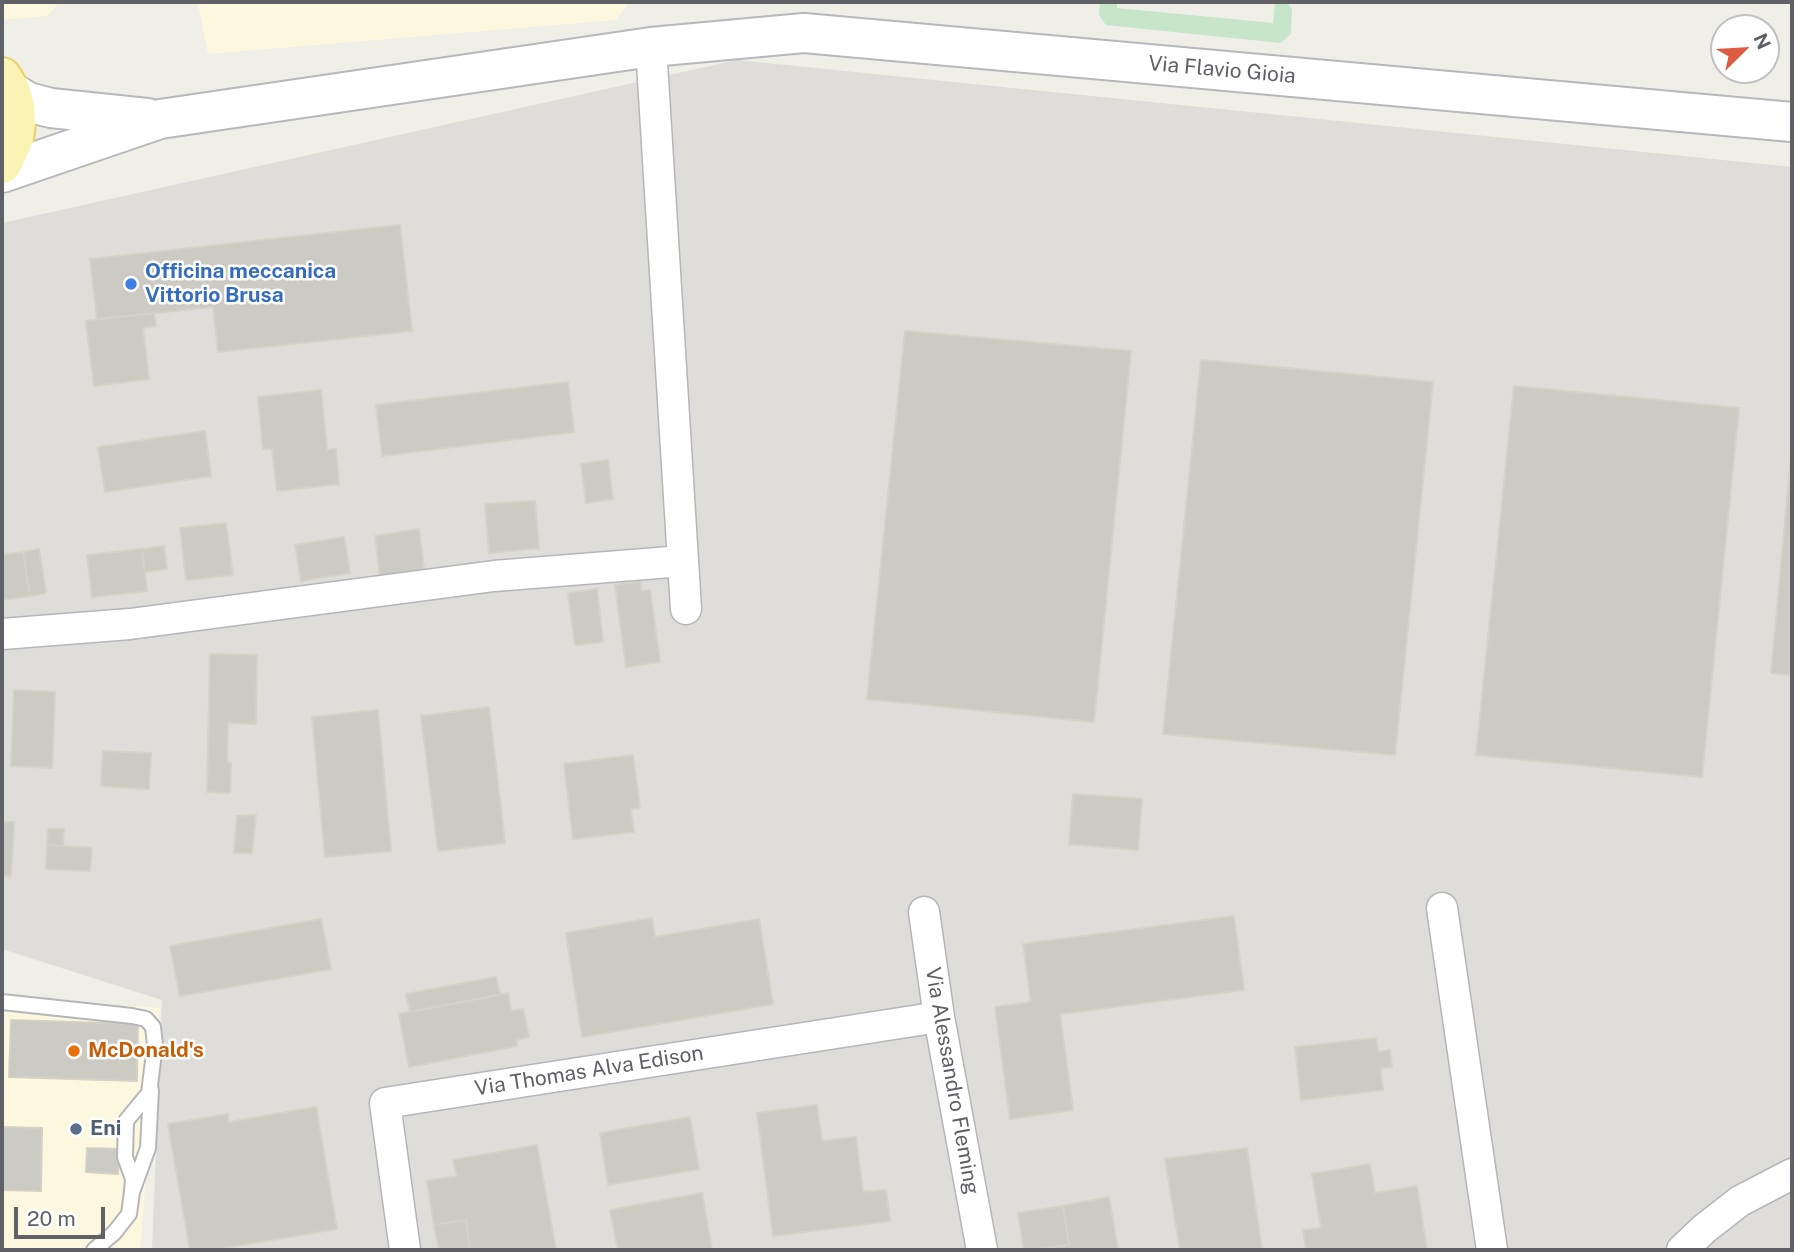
<!DOCTYPE html>
<style>
body{margin:0}
#map{position:relative;width:1794px;height:1252px;overflow:hidden;background:#efeee7;font-family:"Public Sans",sans-serif}
canvas{display:block}
.frame{position:absolute;inset:0;border:4px solid #5f6166;pointer-events:none}
.north{position:absolute;left:1710px;top:14px;width:70px;height:70px;box-sizing:border-box;background:#fff;border:2px solid #bfc0c2;border-radius:50%;rotate:66deg;font-size:19px;font-weight:700;line-height:28px;text-align:center;color:#5f6166}
.north::after{content:'';display:block;margin:auto;width:24px;height:32px;background:#dd5b40;clip-path:polygon(50% 0,100% 100%,50% 72%,0 100%)}
.scale{position:absolute;left:14px;top:1207px;width:91px;height:32px;box-sizing:border-box;border:4px solid #5f6166;border-top:0;padding-left:9px;font-size:21px;line-height:24px;white-space:nowrap;color:#5f6166;-webkit-text-stroke:5px #fff;paint-order:stroke}
</style>
<div id="map">
<canvas width="1794" height="1252"></canvas>
<div class="frame"></div>
<div class="north">N</div>
<div class="scale">20 m</div>
</div>
<script>
const c = document.querySelector('canvas').getContext('2d');
c.lineJoin = 'round';
function fillPath(path, color) { c.fillStyle = color; c.fill(path, 'evenodd'); }
const toPath = rows => new Path2D(rows.map(r => 'M' + r).join(''));
function strokePath(path, color, width, dash) { c.strokeStyle = color; c.lineWidth = width; c.lineCap = dash ? 'butt' : 'round'; c.setLineDash(dash || []); c.stroke(path); }
function drawText(font, color, halo, rows, align = 'center') {
  c.font = font + ' "Public Sans",sans-serif'; c.lineWidth = 5; c.setLineDash([]); c.textBaseline = 'middle'; c.strokeStyle = halo; c.fillStyle = color; for (const [text, x, y, turn = 0] of rows) {
    c.save(); c.translate(x, y); c.rotate((+turn || 0) * Math.PI / 180); c.textAlign = isNaN(turn) ? turn : align; if (halo) c.strokeText(text, 0, 0); c.fillText(text, 0, 0); c.restore();
  }
}
fillPath(toPath([
 [2,2,59,2,48,16,2,20],
 [157,2,630,2,616,20,208,54,198,4],
 [2,997,160,1008,140,1250,2,1250]
]), '#fcf8e0');
fillPath(toPath([
 [737,60,1792,167,1792,1250,152,1250,162,1000,2,949,2,223]
]), '#deddd9');
fillPath(toPath([
 [1100,2,1117,2,1117,8,1273,23,1275,2,1288,3,1292,9,1291,34,1281,43,1106,25,1099,15]
]), '#c6e5c9');
const building = toPath([
 [400,225,412,331,218,352,213,307,97,319,90,259,400,225],
 [154,313,156,326,143,328,149,379,94,386,86,321,154,313],
 [905,331,1131,351,1094,722,867,699,905,331],
 [1201,360,1433,382,1395,755,1163,734,1201,360],
 [568,382,574,432,382,456,376,405,568,382],
 [1514,386,1739,408,1702,777,1476,755,1514,386],
 [321,390,327,450,336,449,339,484,277,491,272,449,263,449,258,397,321,390],
 [205,431,211,476,105,492,98,447,205,431],
 [1792,447,1792,675,1771,673,1792,447],
 [608,460,613,499,586,503,581,464,608,460],
 [535,501,539,548,489,553,485,504,535,501],
 [226,523,233,575,186,580,180,528,226,523],
 [419,529,425,577,400,580,399,573,380,576,375,536,419,529],
 [344,537,350,573,301,581,295,545,344,537],
 [164,546,167,569,145,572,142,549,164,546],
 [39,549,46,593,30,596,23,552,39,549],
 [142,549,147,591,92,597,87,555,142,549],
 [23,552,30,596,2,600,2,555,23,552],
 [640,582,641,591,650,590,660,662,626,667,615,585,640,582],
 [597,589,603,642,575,645,568,593,597,589],
 [210,654,257,655,256,724,228,723,227,762,231,763,230,793,207,792,210,654],
 [14,690,55,692,52,768,11,766,14,690],
 [489,707,505,843,438,851,421,716,489,707],
 [378,710,391,851,325,857,312,717,378,710],
 [103,751,151,753,149,789,101,786,103,751],
 [633,755,640,808,631,809,634,832,573,839,564,764,633,755],
 [1073,794,1142,799,1138,850,1069,844,1073,794],
 [256,815,252,853,234,853,237,816,256,815],
 [2,822,14,822,11,876,2,876,2,822],
 [48,829,64,829,63,846,47,845,48,829],
 [47,845,92,848,90,871,46,869,47,845],
 [1234,916,1244,990,1060,1014,1073,1110,1010,1119,995,1007,1031,1002,1023,944,1234,916],
 [652,918,655,937,759,919,773,1004,582,1037,566,933,652,918],
 [321,919,331,969,180,996,170,946,321,919],
 [496,977,500,995,410,1012,406,994,496,977],
 [508,993,511,1011,523,1009,529,1037,516,1040,517,1046,409,1067,399,1014,508,993],
 [11,1020,138,1024,137,1081,9,1077,11,1020],
 [1376,1038,1378,1052,1390,1050,1392,1067,1380,1068,1383,1090,1301,1100,1295,1047,1376,1038],
 [817,1105,822,1141,856,1137,863,1192,886,1190,890,1221,773,1236,757,1113,817,1105],
 [316,1107,337,1229,212,1250,190,1250,168,1124,228,1114,229,1122,316,1107],
 [690,1117,699,1169,608,1185,600,1133,690,1117],
 [2,1127,42,1128,41,1191,2,1190,2,1127],
 [537,1145,556,1250,470,1250,466,1220,434,1225,427,1181,457,1176,453,1160,537,1145],
 [87,1148,119,1149,118,1174,86,1172,87,1148],
 [1247,1148,1262,1250,1180,1250,1165,1159,1247,1148],
 [1370,1164,1375,1193,1417,1186,1427,1250,1306,1250,1303,1230,1321,1228,1312,1174,1370,1164],
 [702,1193,712,1250,618,1250,610,1210,702,1193],
 [1109,1197,1118,1250,1051,1250,1051,1248,1069,1245,1063,1206,1109,1197],
 [1063,1206,1069,1245,1024,1250,1018,1213,1063,1206],
 [466,1220,470,1250,439,1250,434,1225,466,1220]
]);
fillPath(building, '#cbcac3');
strokePath(building, '#d4d1c6', 2);
const lane = toPath([
 [2,1002,132,1016,146,1019,153,1027,155,1045,149,1093,126,1121,125,1157,133,1179,132,1192],
 [94,1250,114,1233,129,1214,132,1192,148,1148,151,1090]
]);
const street = toPath([
 [651,47,686,609],
 [2,634,130,624,494,576,683,561],
 [1442,908,1492,1250],
 [924,912,939,1017,982,1250],
 [405,1250,385,1103,939,1017],
 [1682,1250,1704,1229,1740,1201,1792,1174]
]);
const secondary = toPath([
 [11,92,28,102,51,108,147,118],
 [2,173,160,119,651,47,804,33,1792,122]
]);
const primary = toPath([
 [2,77,11,92,15,107,16,123,14,138,2,164]
]);
strokePath(lane, '#b4b6ba', 18);
strokePath(street, '#b4b6ba', 33);
strokePath(secondary, '#b6b8bd', 42);
strokePath(primary, '#e7d069', 42);
strokePath(lane, '#fff', 14);
strokePath(street, '#fff', 30);
strokePath(secondary, '#fff', 38);
strokePath(primary, '#f9f4b3', 38);
for (const [x, y, r, color] of [
 [131,284,7,"#3f7fe0"],
 [74,1051,7,"#e8710a"],
 [76,1129,7,"#5c6f8a"]
]) { const dot = new Path2D(); dot.arc(x, y, r, 0, 2 * Math.PI); c.fillStyle = color; c.fill(dot); strokePath(dot, '#fff', 2.5); }
drawText('21px', '#5f6166', '#fff', [
 ["Via Flavio Gioia",1222,70,5],
 ["Via Thomas Alva Edison",589,1071,-9],
 ["Via Alessandro Fleming",952,1081,80]
]);
drawText('bold 21px', '#366cbe', '#fff', [
 ["Officina meccanica",145,272],
 ["Vittorio Brusa",145,296]
], 'left');
drawText('bold 21px', '#c56008', '#fff', [
 ["McDonald's",88,1051]
], 'left');
drawText('bold 21px', '#4e5e75', '#fff', [
 ["Eni",90,1129]
], 'left');
</script>
